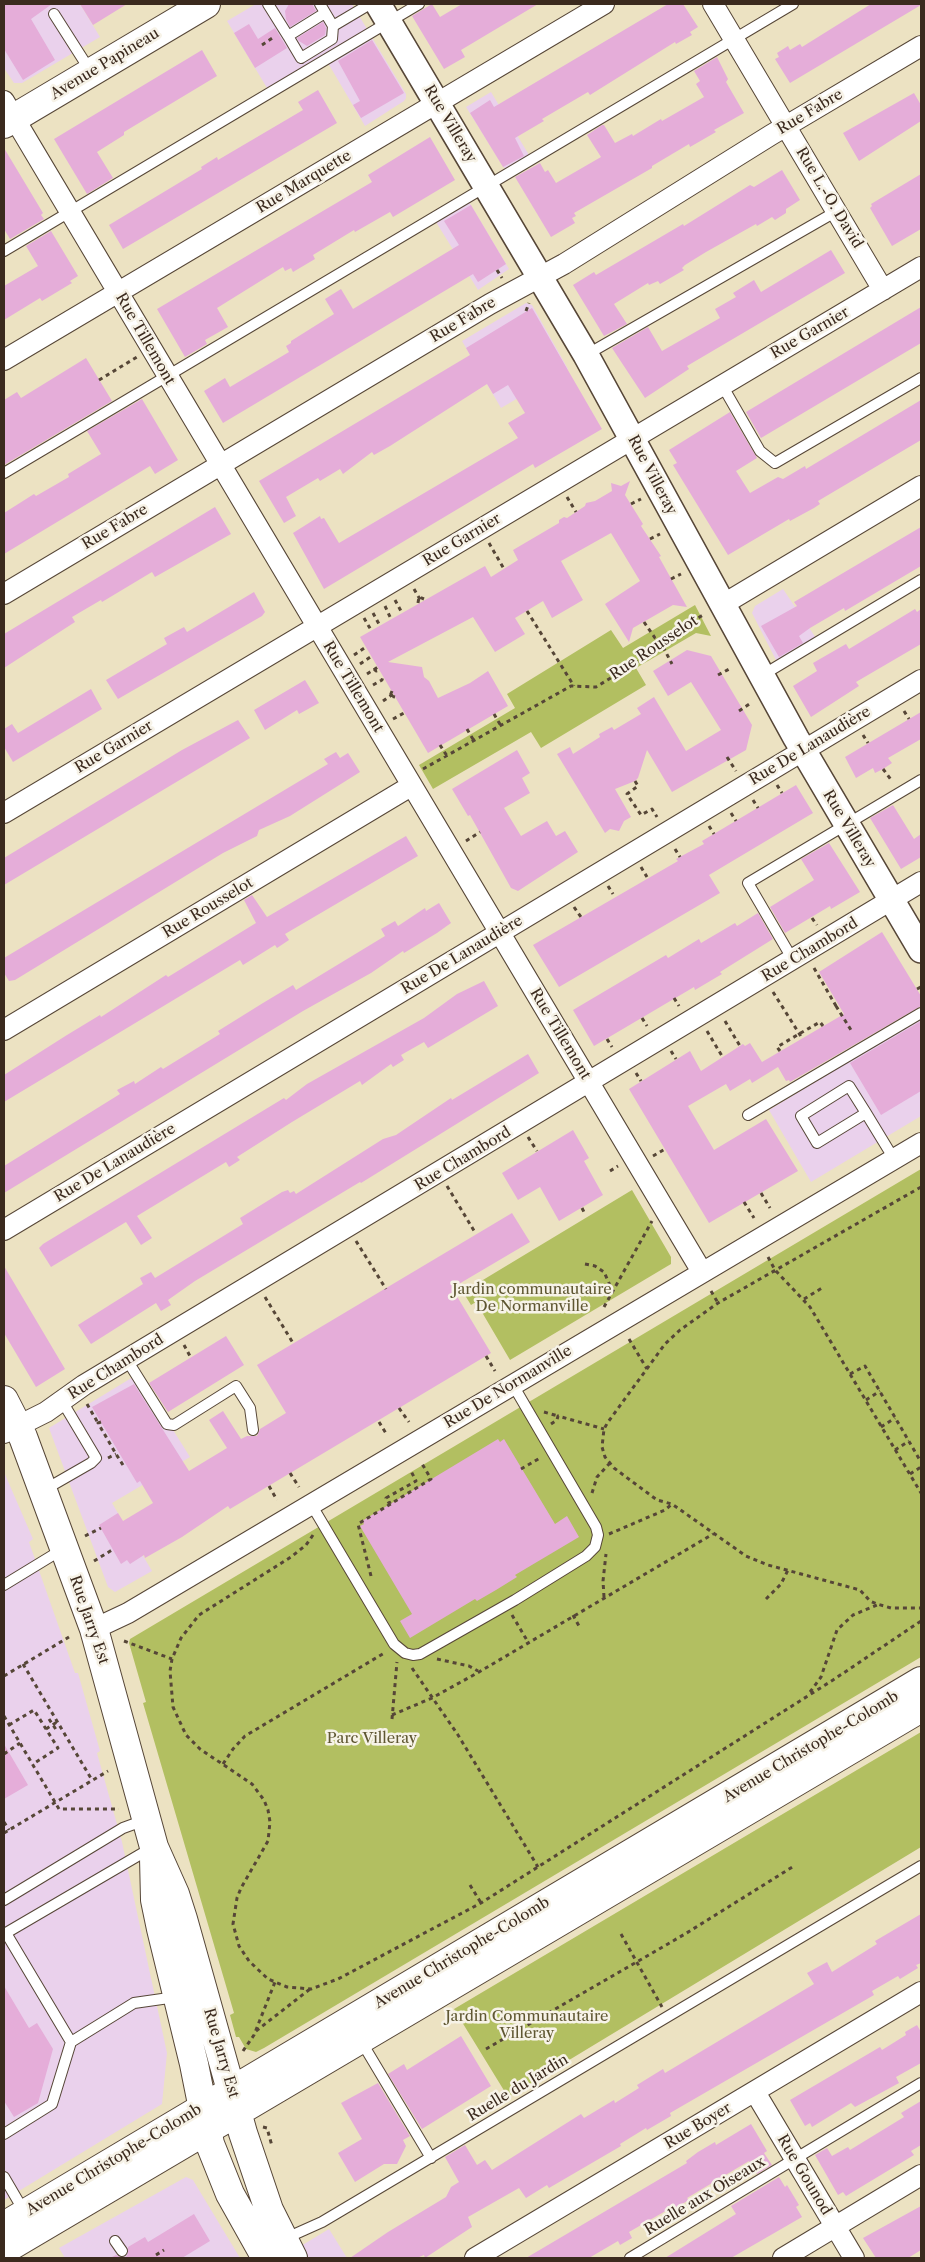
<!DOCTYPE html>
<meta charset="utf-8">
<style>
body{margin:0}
#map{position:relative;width:925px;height:2262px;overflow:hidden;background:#ece2c2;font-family:"Libre Caslon Text",serif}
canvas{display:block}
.frame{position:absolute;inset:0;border:5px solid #3b2a1e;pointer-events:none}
</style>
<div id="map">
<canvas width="925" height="2262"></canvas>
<div class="frame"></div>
</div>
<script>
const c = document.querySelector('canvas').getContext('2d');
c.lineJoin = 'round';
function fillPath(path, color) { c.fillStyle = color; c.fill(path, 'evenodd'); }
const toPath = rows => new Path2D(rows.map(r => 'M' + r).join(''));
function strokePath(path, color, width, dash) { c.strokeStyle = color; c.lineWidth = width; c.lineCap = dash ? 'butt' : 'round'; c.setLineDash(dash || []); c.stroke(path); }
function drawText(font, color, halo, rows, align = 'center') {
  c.font = font + ' "Libre Caslon Text",serif'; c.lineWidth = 5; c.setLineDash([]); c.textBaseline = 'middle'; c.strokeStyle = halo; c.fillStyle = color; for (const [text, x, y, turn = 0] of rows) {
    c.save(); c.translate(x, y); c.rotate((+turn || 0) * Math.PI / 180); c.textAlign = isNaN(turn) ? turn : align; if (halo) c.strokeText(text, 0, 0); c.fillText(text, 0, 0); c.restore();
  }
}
fillPath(toPath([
 [4,4,80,4,100,37,22,83,14,83,4,68],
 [256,4,352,4,367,29,267,88,227,21],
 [371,36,406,94,406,98,404,101,365,126,328,63],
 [491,92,529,155,505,169,466,107],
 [469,202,509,269,478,290,436,222],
 [526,303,532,305,568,369,501,408,462,341],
 [783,589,816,638,777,662,752,613,755,606],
 [921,1018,921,1116,811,1182,769,1110],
 [138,1374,190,1457,112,1503,152,1571,115,1592,108,1587,49,1428],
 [4,1472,33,1539,29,1542,75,1673,78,1673,100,1751,97,1753,122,1842,167,2053,162,2104,4,2200],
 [186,2177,193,2180,240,2258,65,2258,59,2248],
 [329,2229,347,2258,281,2258]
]), '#ead1ec');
fillPath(toPath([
 [695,605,711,636,696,633,636,668,646,685,541,748,531,732,433,789,419,765,515,708,507,694,611,630,623,648],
 [921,1169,921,1657,264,2048,256,2052,246,2049,239,2037,236,2037,230,2015,234,2013,143,1703,146,1702,129,1643,130,1639],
 [632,1190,671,1257,671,1264,510,1360,476,1302,471,1305,463,1292],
 [921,1732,921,1847,508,2097,454,2009]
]), '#b2bf61');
fillPath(toPath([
 [4,4,52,4,31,19,55,60,23,80,4,49],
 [80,4,127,4,93,25],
 [289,4,312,4,316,11,290,27,286,19,285,11],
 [432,4,440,17,462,4,538,4,461,50,465,57,444,69,412,16],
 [668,4,683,4,698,27,690,32,692,35,676,44,675,42,590,95,588,92,542,119,544,121,515,138,524,156,503,167,470,113,490,100,494,107],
 [871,4,921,5,790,83,775,59,779,57,777,53,788,46,790,50,800,44,802,47],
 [323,22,326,28,325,35,307,46,299,41,297,38],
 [249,24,258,39,275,28,287,48,255,68,234,33],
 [372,40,404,93,361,118,353,105,360,101,338,61],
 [202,50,217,76,124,132,124,135,97,152,113,178,87,194,54,139],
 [717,57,728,79,726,82,744,113,714,130,716,132,690,147,689,144,652,166,652,168,574,213,576,216,572,218,575,223,551,237,515,177,540,163,545,172,548,170,556,183,601,157,587,135,602,125,604,125,615,143,632,134,633,136,661,119,662,121,704,97,696,84,700,81,694,71],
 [318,90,337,123,123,249,109,225,202,169,201,167,217,157,218,160,303,110,298,102],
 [914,93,921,105,921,121,859,161,843,133],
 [430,137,455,180,393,217,390,212,355,232,354,230,313,255,315,259,293,272,291,268,285,271,283,267,217,308,228,327,205,340,207,344,185,357,157,309,372,182,368,175],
 [4,148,43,213,41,215,44,219,10,239,4,229],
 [782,170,800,200,786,209,786,213,775,220,772,217,757,226,756,224,706,252,685,265,682,268,684,270,660,284,658,281,649,285,648,283,614,304,627,324,604,336,573,285,594,272,596,275,683,224,684,226,750,185,754,187],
 [921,174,921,229,892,246,870,208,872,206,871,204],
 [471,205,506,264,478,282,473,274,223,423,204,391,225,378,230,387,289,352,286,346,291,343,291,341,334,314,325,299,341,289,353,309,459,245,444,221],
 [51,231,78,276,70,281,72,283,42,301,40,298,4,320,4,286,38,266,26,246],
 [831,250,845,273,687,366,689,369,645,398,612,348,648,327,662,351,720,318,715,309,736,297,733,293,754,280,761,292],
 [921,307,921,343,761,438,746,412],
 [532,308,602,429,535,468,533,464,324,589,293,533,320,516,321,519,324,518,339,543,518,438,508,423,525,413,508,385,493,394,487,384,390,446,374,455,372,452,343,474,340,469,320,481,318,478,286,497,296,516,284,523,259,481,470,355,466,348],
 [86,358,112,401,4,465,4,400,17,392,21,398],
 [142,399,178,460,155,474,150,466,4,554,4,513,34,494,36,496,69,477,68,474,101,454,87,431],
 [921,400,921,440,818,501,820,504,814,508,790,521,789,519,728,555,673,465,677,463,669,450,730,412,757,458,736,471,750,493,778,477,783,479,805,466,806,469],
 [630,481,625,495,643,524,641,526,661,556,659,557,687,607,673,605,633,628,629,642,605,604,640,581,611,533,561,561,583,600,552,618,543,601,515,618,525,634,495,652,473,617,388,662,422,667,424,677,429,681,438,698,470,683,488,671,508,706,428,753,360,637,485,566,491,577,518,560,513,550,559,523,559,520,564,517,567,518,585,506,586,503,595,501,612,491,611,483,621,486],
 [215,507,231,534,155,577,152,572,102,602,101,600,72,617,75,622,4,668,4,634],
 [921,527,921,566,845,611,844,608,810,628,799,636,803,643,779,657,761,626,797,606,794,602],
 [254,592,265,612,262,616,118,699,106,680,167,644,164,638,184,627,187,632],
 [915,609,917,612,921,609,921,644,856,682,859,686,811,717,793,686,817,671,813,663,846,644,849,649],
 [687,650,711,656,752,725,746,750,672,792,647,750,638,778,635,781,615,789,631,817,624,821,619,831,610,829,605,833,557,754,570,747,573,754,600,737,599,734,612,727,614,730,641,714,637,708,654,697,686,751,721,730,691,682,668,696,653,671],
 [305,680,319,703,299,714,297,710,265,730,254,710],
 [91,689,102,709,13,762,4,747,4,729,12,724,18,733],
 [921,712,921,739,888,758,892,763,883,769,875,773,873,768,856,778,845,757],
 [238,720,250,738,4,885,4,858,182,750],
 [517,750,530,773,522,778,530,793,504,808,521,836,547,821,556,836,565,831,578,852,518,891,511,888,470,815,468,816,452,789],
 [336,752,340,758,348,753,360,772,290,816,259,830,257,836,223,853,15,980,9,981,4,973,4,958,328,764,324,759],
 [796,785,813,813,709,875,720,893,559,987,533,945,678,861,676,859,704,844,702,841],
 [893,805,914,839,921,834,921,857,901,869,870,818],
 [406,836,418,856,285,934,289,940,277,948,275,945,243,965,240,960,4,1102,4,1075,67,1035,100,1015,101,1017,166,975,168,977,256,923,244,900,252,895,267,917],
 [829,843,860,892,831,909,830,906,785,933,770,907,814,880,801,859],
 [439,903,451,923,437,933,404,953,403,951,371,973,303,1011,4,1193,4,1166,120,1094,117,1090,134,1081,135,1084,161,1067,163,1069,220,1034,218,1031,263,1003,293,985,296,990,385,936,381,929,395,921,398,926,425,908,426,911],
 [758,913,773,939,720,972,722,974,695,990,694,987,594,1046,573,1010,666,955,668,958,699,939,701,943,735,923,737,926],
 [882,932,921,996,921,1006,790,1082,789,1080,786,1081,778,1067,752,1083,750,1079,730,1091,726,1084,688,1106,714,1150,766,1119,798,1171,709,1223,629,1089,690,1051,701,1071,743,1044,745,1046,750,1043,762,1062,844,1014,819,972],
 [484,981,498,1006,428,1048,424,1042,401,1055,404,1060,393,1067,391,1064,362,1085,360,1081,292,1122,237,1157,240,1160,229,1167,226,1162,137,1216,152,1238,141,1245,126,1222,51,1267,39,1248,43,1244,284,1098,286,1100,307,1084,424,1018,457,994],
 [921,1021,921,1091,881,1115,850,1063],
 [528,1054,539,1073,361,1183,360,1182,195,1281,168,1300,171,1305,161,1311,156,1303,91,1344,78,1325,143,1284,140,1278,151,1272,155,1278,243,1224,240,1218,282,1192,288,1190,290,1193,294,1191,296,1194,383,1139,396,1135,451,1098,452,1100],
 [573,1130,589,1158,584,1161,603,1195,559,1221,540,1187,518,1200,502,1173],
 [512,1213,530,1242,452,1288,491,1353,230,1509,228,1506,182,1537,145,1558,144,1555,130,1564,127,1560,121,1564,99,1525,118,1513,123,1521,153,1503,140,1481,137,1483,92,1407,134,1384,189,1471,227,1448,209,1420,223,1411,241,1439,247,1436,257,1436,260,1429,286,1413,257,1365],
 [4,1266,65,1369,36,1387,4,1333],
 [226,1336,244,1365,168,1412,149,1383],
 [498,1439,500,1442,504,1439,555,1524,567,1516,579,1537,515,1575,517,1577,496,1590,477,1601,475,1599,410,1638,400,1621,412,1614,360,1526,364,1524,362,1521],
 [4,1744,28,1785,4,1799],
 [921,1914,921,1963,916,1965,918,1968,900,1979,898,1976,872,1991,874,1995,670,2113,671,2116,647,2130,646,2128,620,2144,621,2146,549,2188,547,2185,526,2198,519,2188,468,2217,472,2227,425,2258,424,2255,417,2258,350,2258,388,2232,446,2197,451,2187,459,2182,445,2157,465,2145,477,2165,485,2160,492,2170,581,2114,584,2118,614,2100,615,2103,639,2088,637,2085,663,2069,665,2073,814,1984,807,1973,827,1962,832,1972,877,1944,875,1941],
 [4,1986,29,2028,37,2023,53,2049,38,2103,14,2117,4,2101],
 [917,2025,921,2032,921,2063,896,2077,899,2083,855,2107,851,2103,812,2127,810,2123,805,2126,790,2100,880,2047,882,2050,906,2035,905,2032],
 [461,2036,491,2086,422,2129,388,2074,404,2064,407,2070],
 [378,2083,410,2136,403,2140,406,2146,397,2164,384,2164,355,2182,338,2153,362,2139,341,2103],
 [921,2101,921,2145,911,2151,914,2155,846,2196,843,2192,838,2195,815,2155,827,2148,832,2156,848,2147,850,2150,904,2117,901,2113],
 [751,2124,767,2151,764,2153,772,2165,757,2174,749,2161,687,2198,689,2200,670,2211,669,2209,629,2232,632,2238,620,2245,618,2241,589,2258,526,2258,687,2163,686,2161,698,2152,715,2142,716,2145],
 [779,2177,785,2187,787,2185,799,2205,796,2207,802,2217,731,2258,665,2258,736,2214,731,2206],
 [921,2206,921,2250,908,2258,876,2258,863,2238],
 [194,2214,210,2241,182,2258,110,2258,116,2255,120,2257,126,2257,128,2253,128,2247,145,2237,148,2242]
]), '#e5add9');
const service = toPath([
 [268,4,288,36,325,13],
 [320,4,333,26,370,4],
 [54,14,91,72],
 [288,36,301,58,332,39,333,26],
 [4,251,419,4],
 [586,355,837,211],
 [722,385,760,451,775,463,921,378],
 [4,473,793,4],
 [761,676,921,580],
 [793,960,748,883,921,780],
 [866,1113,817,1143,801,1116,849,1086,866,1113,894,1159],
 [748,1115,921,1013],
 [127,1360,167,1424,174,1425,236,1386,250,1408,253,1430],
 [44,1490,91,1463,96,1458,62,1401],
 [311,1504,394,1644,405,1653,413,1655,420,1654,515,1600,586,1556,595,1547,598,1535,596,1527,513,1385],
 [4,1585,63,1549],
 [4,1900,123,1828,145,1820],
 [361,2041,431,2158],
 [71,2042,134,2003,176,1997],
 [4,2134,52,2104,71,2042,6,1933,153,1847],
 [4,2177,25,2213],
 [284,2239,322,2222,921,1866],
 [115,2241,122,2251],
 [630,2258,921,2083]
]);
const minor = toPath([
 [713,4,883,290],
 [4,101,702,1272],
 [4,360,604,4],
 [4,594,490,304,564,264,771,135,921,46],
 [722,605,921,486],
 [4,813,921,267],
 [4,1030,411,786],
 [4,1230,921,680],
 [4,1433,46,1412,84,1385,921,882],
 [94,1629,128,1613,921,1143],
 [755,2092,854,2258],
 [475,2258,921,1992],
 [783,2258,921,2175]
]);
const tertiary = toPath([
 [378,4,586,355,796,738,921,950]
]);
const secondary = toPath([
 [4,124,206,4],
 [4,1400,23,1437,94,1629,154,1847,175,1894,183,1919,243,2133,269,2210,293,2258],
 [154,1858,155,1900,161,1929,194,2064,210,2144,230,2194,266,2258],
 [4,2226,921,1681],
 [4,2250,921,1708]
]);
strokePath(service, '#564637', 12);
strokePath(minor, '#564637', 22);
strokePath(tertiary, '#564637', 28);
strokePath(secondary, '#564637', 30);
strokePath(toPath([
 [262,45,274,37],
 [497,270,502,278],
 [526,311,529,303],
 [99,380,137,357],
 [567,497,576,512],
 [631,504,641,499],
 [650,539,660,534],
 [489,543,504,569],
 [671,579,681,574],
 [414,589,421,601],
 [395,600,402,613],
 [418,603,419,597,424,599],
 [385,606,391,619],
 [527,611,574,686],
 [373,613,380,626],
 [364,618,371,630],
 [644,622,655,638,660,641,672,664],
 [354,655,366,647],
 [360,664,372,656],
 [374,669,376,671,380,670],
 [367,674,378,667],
 [718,675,731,668],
 [373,685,382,680,383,676],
 [392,691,390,696,395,697],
 [383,701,393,694],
 [739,711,751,703],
 [904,711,909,719],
 [494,714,501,726],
 [393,719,404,713],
 [467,729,474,741],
 [863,735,868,743],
 [440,745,447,756],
 [727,757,736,771],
 [423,769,571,686,596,687,658,649,663,639,703,615],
 [883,769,892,781],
 [635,781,638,786,627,794,641,815,652,809,657,817],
 [777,785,782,793],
 [753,800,758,808],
 [731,813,736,821],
 [709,826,714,834],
 [466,841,480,832],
 [675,849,680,857],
 [641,867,647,877],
 [608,886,613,894],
 [574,907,581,917],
 [812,918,817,925],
 [814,968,836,1006,839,1004],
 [917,989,921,987],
 [773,992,802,1038],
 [674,998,679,1006],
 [836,1006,851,1030,853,1029],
 [642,1018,647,1026],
 [725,1021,740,1046],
 [707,1031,722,1056],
 [607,1039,612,1047],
 [671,1051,676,1059],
 [780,1051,777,1047,799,1034,820,1022,823,1026],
 [636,1073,641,1081],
 [528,1137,537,1151],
 [653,1156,665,1149],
 [610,1171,618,1166],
 [447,1186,476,1234],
 [921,1187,718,1303,680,1330,665,1344,608,1422,604,1429,602,1447,605,1457,614,1468,657,1500,672,1504,746,1556,768,1565,860,1590,870,1601,877,1604,891,1608,921,1608],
 [761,1193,770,1208],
 [744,1202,754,1218],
 [582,1208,584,1212],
 [356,1241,386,1289],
 [768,1257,775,1270,810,1307,921,1493],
 [585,1264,595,1266,604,1272,609,1283,611,1292],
 [711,1291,718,1303],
 [265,1297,293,1343],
 [804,1299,822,1288],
 [604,1307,652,1221],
 [629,1339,647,1369],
 [184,1345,191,1358],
 [486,1356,495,1371],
 [850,1374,865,1366,921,1462],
 [866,1400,880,1391],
 [87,1404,98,1423],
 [399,1408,409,1422],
 [544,1412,558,1416],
 [101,1422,98,1423,116,1454,123,1465,125,1464],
 [379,1422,387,1435],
 [551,1424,557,1420,558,1416,604,1429],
 [881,1427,895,1418],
 [895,1450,909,1441],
 [108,1458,116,1454],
 [521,1469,540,1458],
 [290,1473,299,1487],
 [910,1474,921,1467],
 [269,1486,277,1500],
 [592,1493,597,1477,609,1464],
 [391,1502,389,1503,386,1498,416,1481,410,1469],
 [609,1534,665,1510,672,1504],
 [313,1535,306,1545,291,1557,199,1615,181,1638,172,1659,170,1671,173,1707,186,1735,200,1749,252,1784,264,1800,268,1810,270,1822,268,1841,241,1888,237,1898,233,1924,239,1946,249,1961,268,1979,287,1987,311,1989,338,1979,481,1903,833,1680,921,1621],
 [85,1536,101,1528],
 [94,1561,112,1550],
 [371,1576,358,1524,431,1479,421,1462],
 [604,1597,603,1581,606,1554],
 [766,1599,781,1584,788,1570],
 [512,1615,528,1642],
 [573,1615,580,1628],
 [124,1641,172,1659],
 [437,1659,469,1666,478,1671],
 [23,1664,92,1780],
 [412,1668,458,1735,538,1867],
 [4,1676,69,1637],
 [810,1692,821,1677,837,1630,853,1615,877,1605],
 [392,1715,432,1698,479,1672,713,1534],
 [4,1716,59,1809,119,1809],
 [49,1719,57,1731],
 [392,1719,397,1662],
 [9,1725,34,1710,58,1748,33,1764],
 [46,1729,57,1722],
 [4,1754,20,1743],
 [223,1764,233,1749,245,1736,386,1652],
 [4,1822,9,1830],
 [4,1833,108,1771],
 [470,1885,481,1903],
 [621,1934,662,2007],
 [256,2031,310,1989],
 [486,2049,685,1934,794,1866],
 [243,2051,254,2035,275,1982],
 [263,2127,267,2128,272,2146],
 [156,2255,164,2250]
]), '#564637', 3, [4, 4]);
strokePath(service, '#fff', 10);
strokePath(minor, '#fff', 20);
strokePath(tertiary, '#fff', 25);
strokePath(secondary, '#fff', 28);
drawText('15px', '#3b2a1e', '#f7f3e8', [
 ["Avenue Papineau",105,64,-31],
 ["Rue Fabre",810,112,-31],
 ["Rue Villeray",450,124,59],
 ["Rue Marquette",304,182,-31],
 ["Rue L.-O. David",829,198,59],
 ["Rue Fabre",463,320,-31],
 ["Rue Garnier",810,333,-30],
 ["Rue Tillemont",145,339,60],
 ["Rue Villeray",652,475,62],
 ["Rue Fabre",115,527,-31],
 ["Rue Garnier",462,540,-31],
 ["Rue Rousselot",654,648,-34],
 ["Rue Tillemont",353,687,59],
 ["Rue De Lanaudière",810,746,-31],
 ["Rue Garnier",114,747,-31],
 ["Rue Villeray",849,829,59],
 ["Rue Rousselot",208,908,-31],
 ["Rue Chambord",810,950,-31],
 ["Rue De Lanaudière",462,955,-31],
 ["Rue Tillemont",560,1034,59],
 ["Rue Chambord",463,1159,-31],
 ["Rue De Lanaudière",115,1163,-31],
 ["Rue Chambord",116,1367,-32],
 ["Rue De Normanville",508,1387,-31],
 ["Rue Jarry Est",89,1620,71],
 ["Avenue Christophe-Colomb",811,1747,-31],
 ["Avenue Christophe-Colomb",462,1953,-31],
 ["Rue Jarry Est",221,2053,74],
 ["Ruelle du Jardin",518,2088,-31],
 ["Rue Boyer",698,2126,-31],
 ["Avenue Christophe-Colomb",114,2160,-31],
 ["Rue Gounod",804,2175,59],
 ["Ruelle aux Oiseaux",705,2196,-31]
]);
drawText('15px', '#5f5732', '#f7f3e8', [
 ["Jardin communautaire",532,1290],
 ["De Normanville",532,1307],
 ["Parc Villeray",372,1739],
 ["Jardin Communautaire",527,2017],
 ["Villeray",527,2034]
]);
</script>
